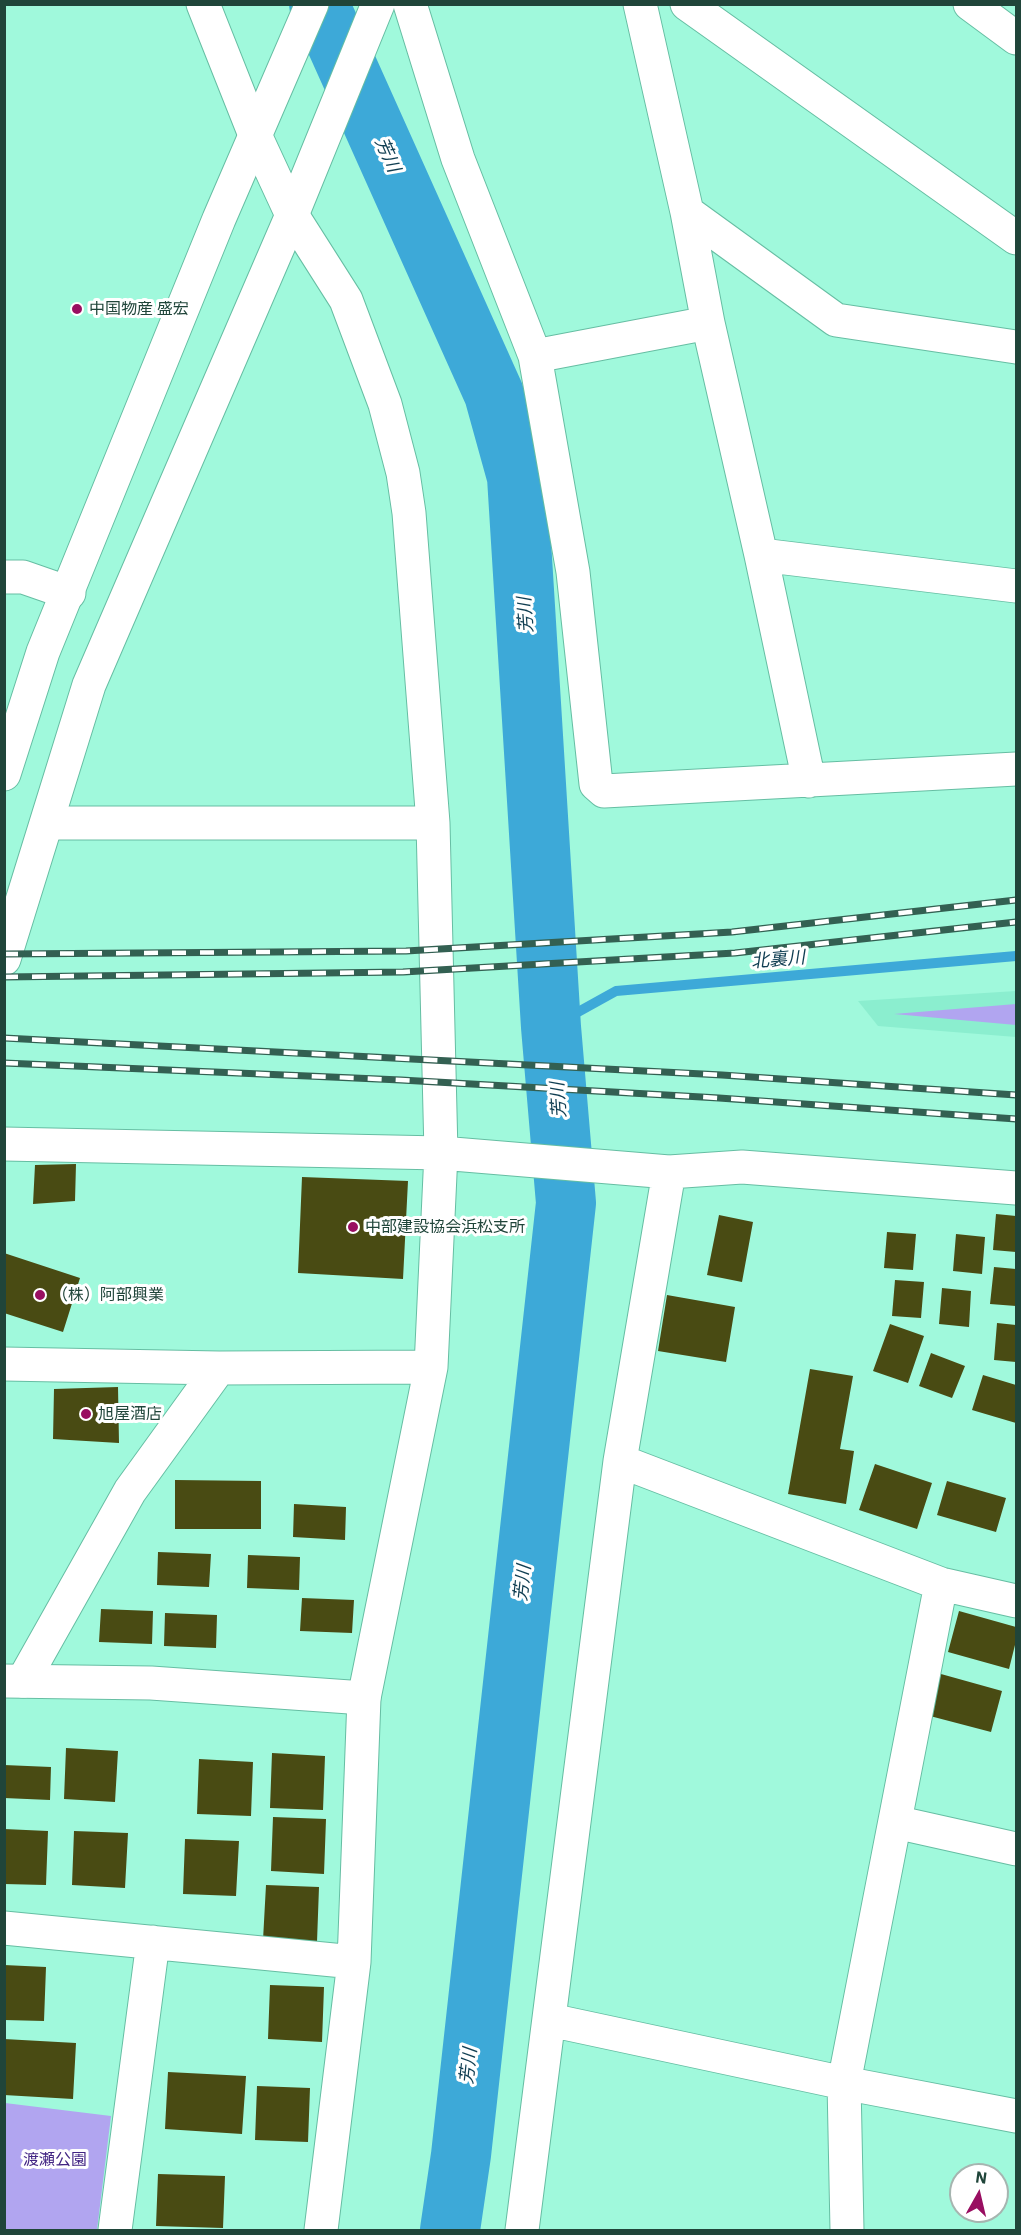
<!DOCTYPE html>
<meta charset="utf-8">
<style>
body{margin:0}
#map{position:relative;width:1021px;height:2235px;overflow:hidden;background:#a0f9dc;font-family:"IBM Plex Sans",sans-serif}
canvas{display:block}
.frame{position:absolute;inset:0;border:6px solid #20453a;pointer-events:none}
.north{position:absolute;left:949px;top:2163px;width:60px;height:60px;box-sizing:border-box;background:#fff;border:2px solid #a6b5b0;border-radius:50%;rotate:8deg;font-size:16px;font-weight:700;line-height:24px;text-align:center;color:#20453a}
.north::after{content:'';display:block;margin:auto;width:21px;height:27px;background:#990e61;clip-path:polygon(50% 0,100% 100%,50% 72%,0 100%)}
</style>
<div id="map">
<canvas width="1021" height="2235"></canvas>
<div class="frame"></div>
<div class="north">N</div>
</div>
<script>
const c = document.querySelector('canvas').getContext('2d');
c.lineJoin = 'round';
function fillPath(path, color) { c.fillStyle = color; c.fill(path, 'evenodd'); }
const toPath = rows => new Path2D(rows.map(r => 'M' + r).join(''));
function strokePath(path, color, width, dash) { c.strokeStyle = color; c.lineWidth = width; c.lineCap = dash ? 'butt' : 'round'; c.setLineDash(dash || []); c.stroke(path); }
function drawText(font, color, halo, rows, align = 'center') {
  c.font = font + ' "IBM Plex Sans","Noto Sans JP",sans-serif'; c.lineWidth = 6; c.setLineDash([]); c.textBaseline = 'middle'; c.strokeStyle = halo; c.fillStyle = color; for (const [text, x, y, turn = 0] of rows) {
    c.save(); c.translate(x, y); c.rotate((+turn || 0) * Math.PI / 180); c.textAlign = isNaN(turn) ? turn : align; if (halo) c.strokeText(text, 0, 0); c.fillText(text, 0, 0); c.restore();
  }
}
fillPath(toPath([
 [1016,991,1016,1037,878,1026,858,1001]
]), '#8beecf');
fillPath(toPath([
 [1016,1004,1016,1025,894,1014],
 [5,2103,111,2116,97,2230,5,2230]
]), '#b1a5f0');
strokePath(toPath([
 [551,1027,616,991,1016,956]
]), '#3da9d8', 10);
strokePath(toPath([
 [319,4,494,394,517,477,551,1027,566,1203,461,2155,450,2230]
]), '#3da9d8', 60);
fillPath(toPath([
 [76,1164,75,1201,33,1204,35,1165],
 [302,1177,408,1181,403,1279,298,1273],
 [996,1214,1016,1216,1016,1252,993,1250],
 [719,1215,753,1222,742,1282,707,1275],
 [887,1232,916,1234,913,1270,884,1268],
 [956,1234,985,1237,982,1274,953,1271],
 [4,1253,80,1278,63,1332,4,1313],
 [994,1267,1016,1269,1016,1306,990,1304],
 [895,1280,924,1282,921,1318,892,1316],
 [942,1288,971,1291,969,1327,939,1324],
 [667,1295,735,1307,726,1362,658,1351],
 [997,1323,1016,1325,1016,1362,994,1360],
 [890,1324,924,1336,908,1383,873,1371],
 [931,1353,965,1366,952,1398,919,1386],
 [810,1369,853,1376,840,1449,854,1451,846,1504,788,1494],
 [983,1375,1016,1385,1016,1423,972,1410],
 [118,1387,119,1443,53,1439,54,1389],
 [875,1464,932,1483,917,1529,859,1510],
 [175,1480,261,1481,261,1529,175,1529],
 [947,1481,1006,1498,996,1532,937,1515],
 [294,1504,346,1507,345,1540,293,1537],
 [158,1552,211,1554,209,1587,157,1585],
 [248,1555,300,1557,299,1590,247,1588],
 [302,1598,354,1600,352,1633,300,1631],
 [101,1609,153,1611,152,1644,99,1642],
 [959,1611,1016,1627,1016,1641,1009,1669,948,1652],
 [165,1613,217,1615,216,1648,164,1646],
 [941,1674,1002,1691,991,1732,930,1716],
 [66,1748,118,1751,115,1802,64,1799],
 [272,1753,325,1756,323,1810,270,1808],
 [199,1759,253,1762,251,1816,197,1814],
 [4,1765,51,1767,50,1800,4,1798],
 [273,1817,326,1819,324,1874,271,1871],
 [4,1829,48,1831,46,1885,4,1884],
 [74,1831,128,1833,125,1888,72,1885],
 [185,1839,239,1841,236,1896,183,1894],
 [266,1885,319,1887,317,1942,263,1940],
 [4,1965,46,1967,44,2021,4,2020],
 [270,1985,324,1987,322,2042,268,2039],
 [4,2039,76,2043,73,2099,4,2095],
 [168,2072,246,2076,242,2134,165,2129],
 [257,2086,310,2088,308,2142,255,2140],
 [158,2174,225,2176,223,2228,156,2226]
]), '#494b13');
const street = toPath([
 [203,4,255,135,292,215,346,300,385,404,403,473,409,513,433,823,441,1153,431,1367,364,1698,354,1962,321,2230],
 [410,4,458,159,535,356,573,572,596,784,604,791,1016,769],
 [640,4,687,212,708,323,761,555,809,781],
 [687,4,1016,238],
 [970,4,1016,38],
 [687,212,836,320,1016,347],
 [535,356,708,323],
 [761,555,1016,586],
 [4,577,23,577,69,593],
 [47,823,433,823],
 [4,1144,441,1153,669,1172,742,1167,1016,1188],
 [4,1364,219,1368,431,1367],
 [620,1461,941,1584,1016,1601],
 [23,1681,130,1491,219,1368],
 [895,1822,1016,1849],
 [4,1928,354,1962],
 [550,2020,844,2083,1016,2116],
 [115,2230,153,1942],
 [522,2230,620,1461,669,1172],
 [847,2230,844,2083,941,1584]
]);
const secondary = toPath([
 [4,774,43,652,219,219,312,4],
 [4,959,89,685,292,215,378,4],
 [4,1681,151,1683,364,1698]
]);
strokePath(street, '#66bea3', 35);
strokePath(secondary, '#66bea3', 35);
strokePath(street, '#fff', 33);
strokePath(secondary, '#fff', 33);
const rail = toPath([
 [4,954,406,951,732,932,1016,900],
 [4,977,403,972,735,953,1016,922],
 [4,1038,722,1075,1016,1095],
 [4,1063,401,1080,719,1098,1016,1119]
]);
strokePath(rail, '#336052', 7);
strokePath(rail, '#fff', 4.5, [14]);
for (const [x, y, r, color] of [
 [77,309,6,"#990e61"],
 [353,1227,6,"#990e61"],
 [40,1295,6,"#990e61"],
 [86,1414,6,"#990e61"]
]) { const dot = new Path2D(); dot.arc(x, y, r, 0, 2 * Math.PI); c.fillStyle = color; c.fill(dot); strokePath(dot, '#fff', 2); }
drawText('16px', '#20453a', '#fff', [
 ["中国物産 盛宏",89,309],
 ["中部建設協会浜松支所",365,1227],
 ["（株）阿部興業",52,1295],
 ["旭屋酒店",98,1414]
], 'left');
drawText('16px', '#422583', '#fff', [
 ["渡瀬公園",55,2160]
]);
drawText('italic 18px', '#103e52', '#fff', [
 ["芳川",387,155,66],
 ["芳川",526,615,-94],
 ["北裏川",778,960,-5],
 ["芳川",559,1100,-94],
 ["芳川",523,1583,-84],
 ["芳川",469,2066,-84]
]);
</script>
